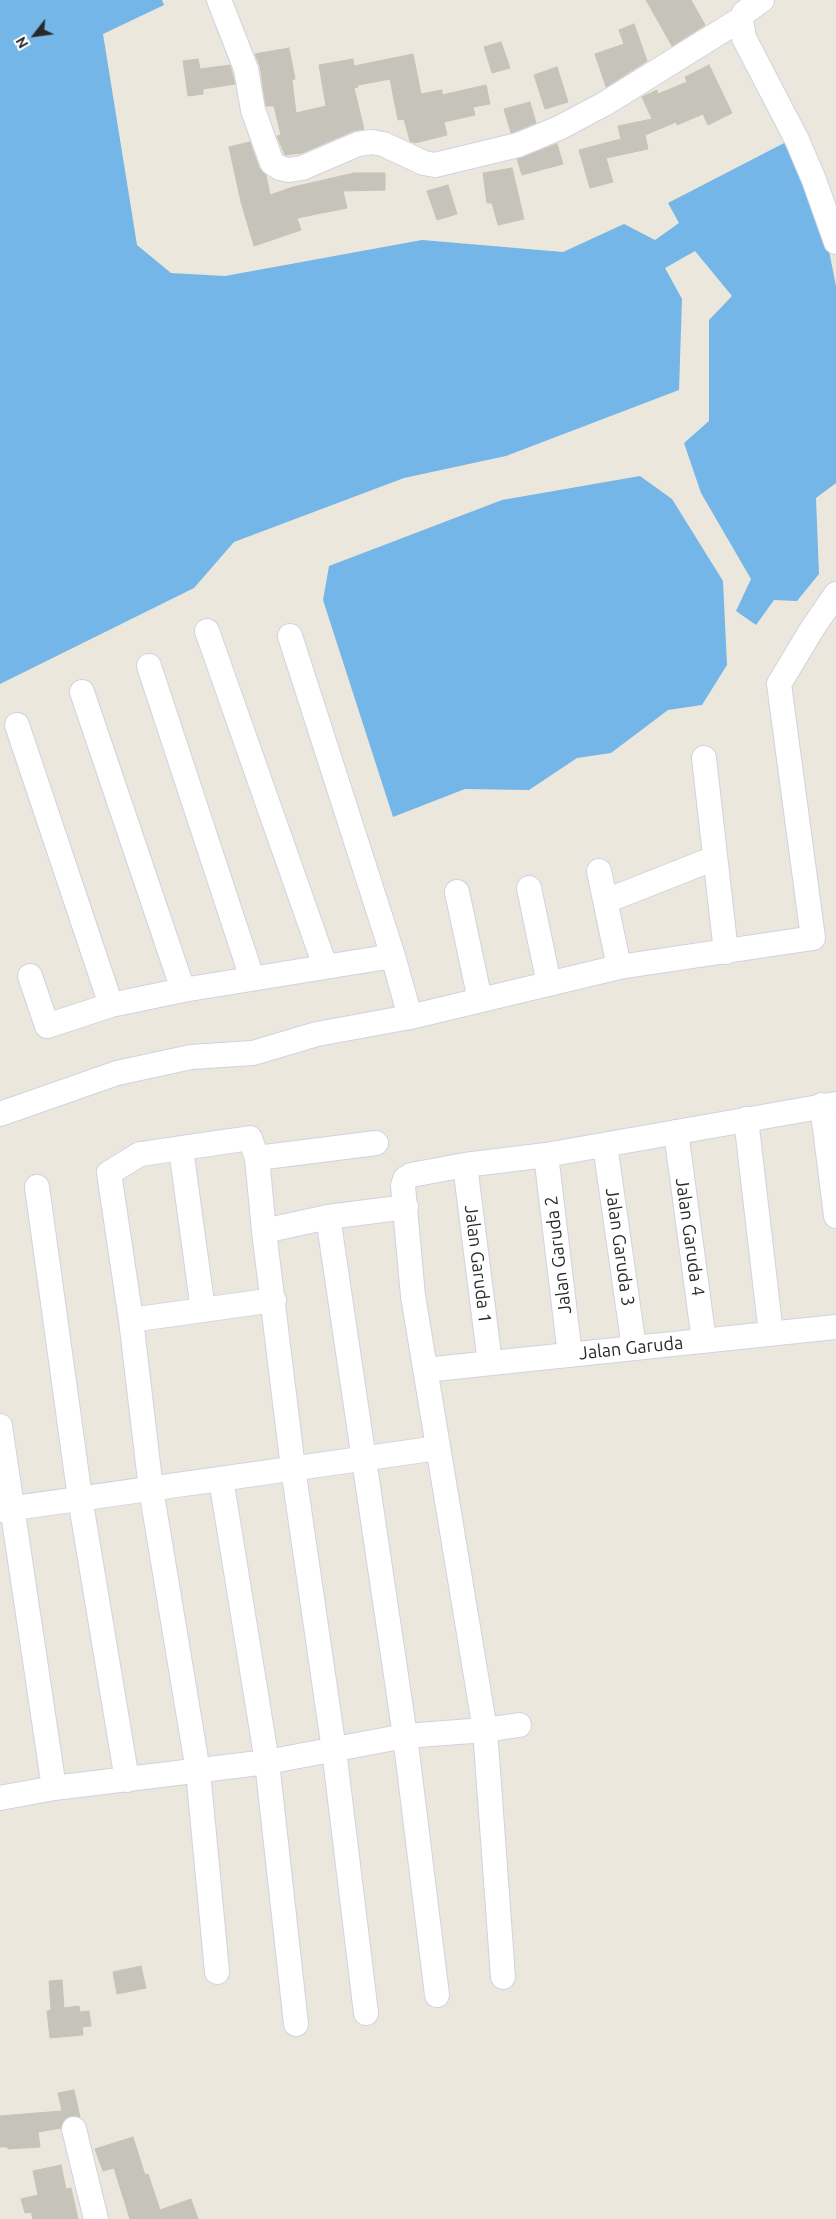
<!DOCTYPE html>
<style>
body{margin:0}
#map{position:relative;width:836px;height:2219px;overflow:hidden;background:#ebe7dc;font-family:Ubuntu,sans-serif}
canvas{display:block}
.north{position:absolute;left:10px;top:10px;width:50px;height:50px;-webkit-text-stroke:4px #fff;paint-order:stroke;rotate:240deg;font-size:14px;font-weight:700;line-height:20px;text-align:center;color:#292929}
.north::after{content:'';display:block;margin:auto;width:18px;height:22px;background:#292929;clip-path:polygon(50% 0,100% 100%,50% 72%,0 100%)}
</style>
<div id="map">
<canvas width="836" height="2219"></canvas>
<div class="north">N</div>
</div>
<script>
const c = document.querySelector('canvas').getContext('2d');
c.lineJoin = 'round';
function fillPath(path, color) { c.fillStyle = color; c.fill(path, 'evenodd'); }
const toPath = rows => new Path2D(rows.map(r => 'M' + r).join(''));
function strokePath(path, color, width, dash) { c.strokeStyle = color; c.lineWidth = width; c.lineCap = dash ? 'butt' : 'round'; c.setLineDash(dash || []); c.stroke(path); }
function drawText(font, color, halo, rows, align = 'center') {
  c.font = font + ' Ubuntu,sans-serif'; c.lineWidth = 5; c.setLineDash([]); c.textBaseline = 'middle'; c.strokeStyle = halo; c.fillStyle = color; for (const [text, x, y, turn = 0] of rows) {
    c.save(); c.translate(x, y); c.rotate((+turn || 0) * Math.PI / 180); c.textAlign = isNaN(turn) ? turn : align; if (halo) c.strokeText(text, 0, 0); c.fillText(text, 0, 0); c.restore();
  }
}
fillPath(toPath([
 [0,0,162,0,164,5,103,34,137,245,171,273,225,276,422,240,563,252,624,224,655,240,679,223,668,203,790,140,827,241,836,286,836,483,816,498,819,574,797,601,774,600,756,625,736,611,751,579,701,493,684,443,709,421,709,320,732,296,695,251,665,268,682,299,679,390,506,456,404,478,234,542,194,588,0,684],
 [640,476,672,499,723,581,727,665,702,705,668,710,611,753,577,758,529,790,465,789,393,817,323,600,329,566,502,500]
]), '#74b6e7');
const building = toPath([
 [646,0,691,0,705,25,672,46,646,0],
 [634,24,647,61,606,87,595,54,624,44,619,30,634,24],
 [501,42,510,68,492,73,484,47,501,42],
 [289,48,295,79,292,80,296,113,326,106,319,65,353,59,354,66,413,54,421,94,442,90,442,95,486,85,490,104,473,107,475,115,444,122,447,135,415,143,410,141,404,119,398,120,390,79,358,85,358,87,354,88,364,129,353,131,302,153,285,155,277,136,281,135,274,106,266,106,260,66,255,54,289,48],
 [198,59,200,69,230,65,235,84,203,89,203,94,188,96,183,61,198,59],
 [709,65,732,113,708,125,703,114,677,125,676,122,645,135,648,149,606,158,613,182,590,188,579,150,621,139,618,126,652,119,642,97,657,90,658,94,687,82,685,77,709,65],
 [557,67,568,102,545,109,534,75,557,67],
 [530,102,536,123,511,133,504,109,530,102],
 [250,142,259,168,266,175,270,195,293,187,354,173,385,173,385,190,343,191,347,208,297,218,301,230,254,246,241,202,229,147,250,142],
 [557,144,563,164,522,175,517,159,557,144],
 [512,168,524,219,498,225,492,203,487,203,483,173,512,168],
 [448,185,457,214,437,220,427,191,448,185],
 [141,1966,146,1988,117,1994,113,1972,141,1966],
 [62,1980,64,2008,79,2006,80,2012,89,2011,91,2026,82,2027,83,2035,50,2038,47,2011,51,2010,49,1981,62,1980],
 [74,2090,80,2117,71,2116,65,2119,61,2128,38,2132,40,2147,8,2149,8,2147,0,2147,0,2116,62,2111,58,2093,74,2090],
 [133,2137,145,2175,148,2174,160,2210,191,2199,198,2219,130,2219,114,2168,103,2171,95,2149,133,2137],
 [61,2165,66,2189,71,2188,78,2219,33,2219,31,2212,25,2213,21,2199,38,2195,33,2171,61,2165]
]);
fillPath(building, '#c6c3bb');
strokePath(building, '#c6c3b6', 1);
const minor = toPath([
 [219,0,246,69,253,110,272,163,280,168,289,170,302,168,358,144,372,142,383,144,424,163,435,165,518,145,559,128,606,103,741,19],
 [762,0,744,13,741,19,744,38,797,140,814,180,836,242],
 [207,631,325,966],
 [290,636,393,956,410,1017],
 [149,666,252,978],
 [82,692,183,990],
 [17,725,111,1005],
 [704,758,726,952],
 [599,871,619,967],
 [529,888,549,984],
 [457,892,480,1000],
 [606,901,715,858],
 [30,976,47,1026,111,1005,183,990,393,956],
 [822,1105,836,1216],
 [0,1114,117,1073,191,1057,253,1053,317,1034,410,1017,619,967,813,938,779,684,812,629,836,594],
 [746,1119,771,1334],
 [676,1132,704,1341],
 [605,1145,634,1348],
 [181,1149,203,1310],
 [546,1155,570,1355],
 [257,1158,376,1143],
 [465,1165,490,1363],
 [37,1187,80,1498,127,1780],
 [328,1217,405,1736,437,1995],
 [264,1231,328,1217,406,1207],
 [131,1320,274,1300],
 [425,1370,836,1327],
 [0,1426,54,1788],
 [221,1479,267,1762,296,2024],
 [0,1510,438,1448],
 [0,1798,54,1788,267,1762,405,1736,485,1730,519,1725],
 [217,1972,198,1771,151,1489,131,1320,109,1173,140,1154,250,1138,257,1158,264,1231,293,1468,334,1750,366,2013],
 [503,1977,485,1730,413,1296,403,1186,405,1179,411,1175,465,1165,546,1155,836,1104],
 [74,2129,96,2219]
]);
strokePath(minor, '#d1d2e1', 26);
strokePath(minor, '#fff', 24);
drawText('18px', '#292929', '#fff', [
 ["Jalan Garuda 4",690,1237,82],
 ["Jalan Garuda 3",620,1247,82],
 ["Jalan Garuda 2",558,1255,-97],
 ["Jalan Garuda 1",478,1264,83],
 ["Jalan Garuda",631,1348,-6]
]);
</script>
